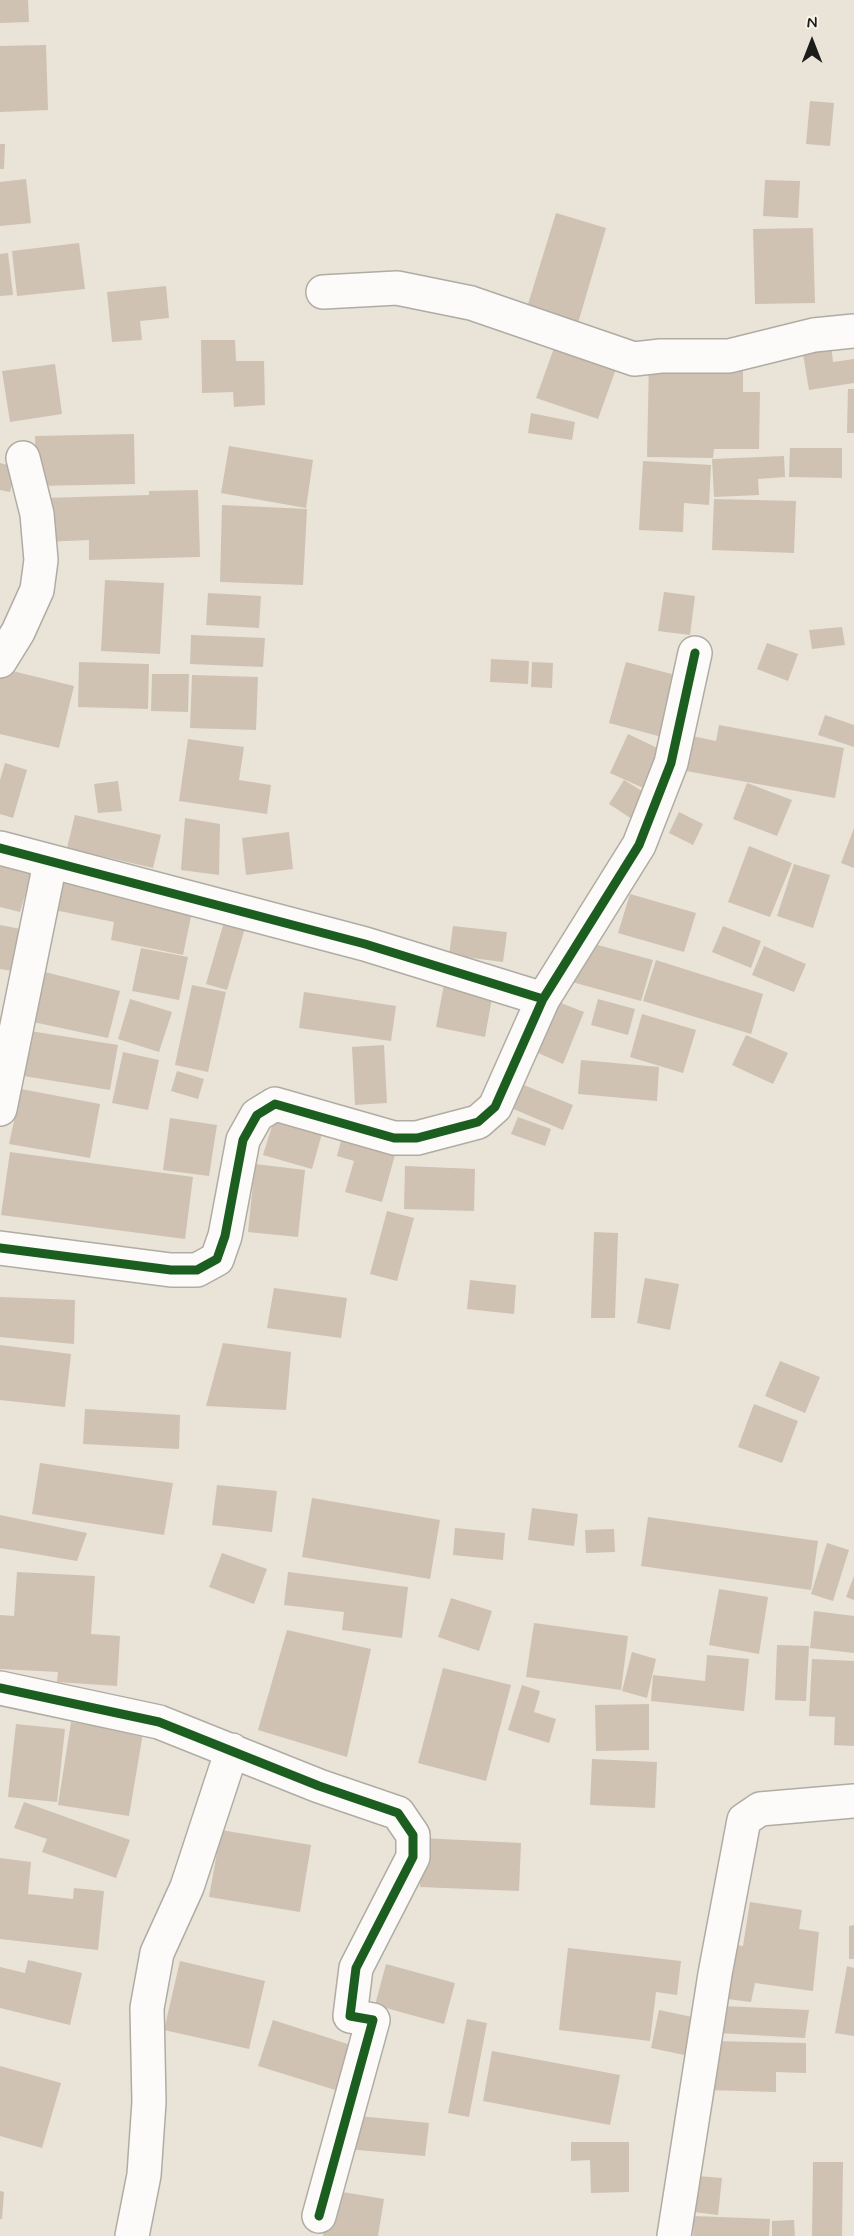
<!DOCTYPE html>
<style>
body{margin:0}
#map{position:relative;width:854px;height:2236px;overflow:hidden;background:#e9e4d7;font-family:Mynerve,sans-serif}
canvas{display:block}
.north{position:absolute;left:782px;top:12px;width:60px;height:60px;-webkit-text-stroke:4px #f7f3e8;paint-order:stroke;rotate:0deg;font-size:16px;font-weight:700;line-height:24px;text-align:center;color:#1c1c1c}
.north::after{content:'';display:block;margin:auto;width:21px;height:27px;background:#1c1c1c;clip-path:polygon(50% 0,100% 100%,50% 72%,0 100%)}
</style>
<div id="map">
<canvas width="854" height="2236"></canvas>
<div class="north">N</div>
</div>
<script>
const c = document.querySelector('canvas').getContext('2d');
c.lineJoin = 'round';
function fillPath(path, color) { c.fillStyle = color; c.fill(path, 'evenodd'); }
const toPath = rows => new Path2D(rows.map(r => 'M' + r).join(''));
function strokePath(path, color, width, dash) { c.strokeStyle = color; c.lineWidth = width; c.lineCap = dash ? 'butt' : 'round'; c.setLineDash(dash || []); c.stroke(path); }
fillPath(toPath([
 [0,0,28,0,29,22,0,23],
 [46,45,48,110,0,112,0,46],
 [810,101,834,103,830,146,806,144],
 [0,144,5,144,4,169,0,169],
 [26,179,31,223,0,226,0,182],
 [765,180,800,181,798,218,763,216],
 [556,213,606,228,576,330,525,314],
 [813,228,815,303,755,304,753,229],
 [79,243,85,289,17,296,12,251],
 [8,253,13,295,0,296,0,254],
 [166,286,169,318,140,321,142,340,112,342,107,292],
 [201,340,235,340,236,361,264,361,265,405,234,407,233,392,202,393],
 [831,344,833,362,854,359,854,383,809,390,802,348],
 [554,348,616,369,598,419,536,398],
 [649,361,743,363,743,392,760,392,759,449,714,449,713,458,647,457],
 [55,364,62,414,10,422,2,371],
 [848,389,854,389,854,433,847,433],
 [531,413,575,422,572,440,528,433],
 [134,434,135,484,36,486,35,436],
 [229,446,313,460,306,508,221,493],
 [790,448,842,448,842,478,789,477],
 [784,456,785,477,758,479,759,495,714,497,712,459],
 [643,461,711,465,709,505,684,503,683,532,639,530],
 [0,463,16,467,10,492,0,490],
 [198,490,200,557,89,560,89,540,44,542,43,498,149,495,149,491],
 [714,499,796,501,794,553,712,550],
 [222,505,307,509,303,585,220,582],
 [105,580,164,583,160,654,101,651],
 [664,592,695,596,690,635,658,631],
 [208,593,261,596,259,628,206,625],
 [842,627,845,645,812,649,809,630],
 [191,635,265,638,263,667,190,664],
 [767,643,798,654,788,681,757,669],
 [491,659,529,661,528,684,490,682],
 [79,662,149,664,148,709,78,707],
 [532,662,553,663,552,688,531,687],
 [626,662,683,677,666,738,609,723],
 [0,668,74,686,59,748,0,734],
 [152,674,189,674,188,712,151,711],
 [192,675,258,677,256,730,190,728],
 [825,715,854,725,854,747,818,735],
 [719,725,844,748,835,798,686,771,692,736,716,741],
 [628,734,670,754,652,792,610,773],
 [188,739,244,747,239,780,271,785,267,814,179,801],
 [5,763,27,770,13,818,0,814,0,780],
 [624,780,647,794,632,819,609,804],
 [118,781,122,811,98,813,94,784],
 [747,783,792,800,777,836,733,819],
 [679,812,703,824,693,845,669,833],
 [75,815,161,835,153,868,67,848],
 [185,818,220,824,219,875,181,870],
 [854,828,854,868,841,863],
 [289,832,293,869,246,875,242,838],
 [749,846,792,863,770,917,728,902],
 [0,859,33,869,20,912,0,907],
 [794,864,830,875,813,928,777,916],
 [61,874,194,902,183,955,111,940,114,922,54,910],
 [630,894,696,913,684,952,618,933],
 [226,915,247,921,227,990,206,984],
 [0,925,21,929,13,971,0,969],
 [453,926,507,932,503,962,449,955],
 [723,926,761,941,751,968,712,952],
 [583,941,653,960,641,1001,572,982],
 [764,946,806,964,794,992,752,975],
 [141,948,188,957,179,1000,132,991],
 [656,960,763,994,751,1034,643,1001],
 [45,972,120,991,108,1038,33,1022],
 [445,979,492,998,485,1037,436,1027],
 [192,985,226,992,208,1072,175,1065],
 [304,992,396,1006,391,1041,299,1028],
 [548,998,584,1012,563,1064,527,1048],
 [130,999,172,1012,159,1052,118,1039],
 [598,999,635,1009,628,1035,591,1025],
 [642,1014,696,1030,683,1073,630,1057],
 [24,1030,118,1045,110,1090,17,1075],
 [746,1035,788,1053,773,1084,732,1065],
 [384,1045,387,1103,355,1105,352,1047],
 [123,1052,159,1060,148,1110,112,1103],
 [581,1060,659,1067,657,1101,578,1094],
 [177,1071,204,1079,198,1099,171,1091],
 [514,1081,573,1105,563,1130,504,1105],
 [21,1089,100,1104,90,1158,9,1144],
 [277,1110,325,1123,312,1169,263,1155],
 [518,1117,551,1129,545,1146,511,1134],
 [170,1118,217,1125,209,1176,163,1170],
 [344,1129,398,1144,382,1202,345,1192,354,1161,337,1156],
 [10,1152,193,1177,185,1239,1,1215],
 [255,1164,305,1170,298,1237,248,1232],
 [405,1166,475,1169,474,1211,404,1209],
 [387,1211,414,1218,397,1281,370,1274],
 [594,1232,618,1233,615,1318,591,1318],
 [645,1278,679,1284,670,1330,637,1323],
 [470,1280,516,1285,514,1314,467,1309],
 [274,1288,347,1298,341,1338,267,1328],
 [0,1297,75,1300,74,1344,0,1337],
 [223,1343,291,1352,286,1410,206,1406],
 [0,1345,71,1354,65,1407,0,1400],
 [780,1361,820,1377,805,1413,765,1396],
 [754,1404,798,1421,782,1463,738,1447],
 [85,1409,180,1415,179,1449,83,1444],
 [40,1463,173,1483,164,1535,32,1514],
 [217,1485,277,1491,272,1532,212,1525],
 [312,1498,440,1520,430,1579,302,1557],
 [532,1508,578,1514,574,1546,528,1540],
 [0,1515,87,1533,77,1561,0,1548],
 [648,1517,818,1541,811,1590,641,1566],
 [455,1528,505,1533,503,1560,453,1555],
 [614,1529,615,1552,586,1553,585,1530],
 [827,1543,849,1550,833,1601,811,1594],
 [222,1553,267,1569,254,1604,209,1587],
 [17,1572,95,1576,91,1634,120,1636,117,1686,57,1682,58,1672,0,1669,0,1615,14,1616],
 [288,1572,408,1587,402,1638,342,1630,344,1612,284,1605],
 [854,1576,854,1600,846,1597],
 [719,1589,768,1597,759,1654,709,1645],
 [451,1598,492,1611,479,1651,438,1637],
 [814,1611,854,1616,854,1653,810,1648],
 [534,1623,628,1636,621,1690,526,1677],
 [287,1630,371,1649,347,1757,258,1730],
 [777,1645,809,1646,806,1701,775,1700],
 [632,1652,656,1659,647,1698,622,1691],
 [707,1655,749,1659,744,1711,651,1701,653,1675,705,1681],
 [812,1659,854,1661,854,1746,834,1745,835,1717,809,1716],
 [443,1668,511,1685,486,1781,418,1763],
 [522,1685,540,1691,534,1712,556,1719,549,1743,508,1730],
 [649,1704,649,1750,596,1751,595,1705],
 [71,1722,143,1733,129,1816,58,1805],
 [16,1724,65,1729,57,1802,8,1797],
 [592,1759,657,1762,655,1808,590,1805],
 [24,1802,130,1840,116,1878,42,1852,47,1839,14,1828],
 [221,1830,311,1845,300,1912,209,1897],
 [422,1838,521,1843,519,1891,420,1887],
 [0,1858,31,1862,28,1894,73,1899,74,1888,104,1891,98,1950,0,1939],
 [750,1902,802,1910,799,1929,819,1932,813,1991,755,1983,751,2002,720,1998,728,1944,743,1946],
 [854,1925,854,1959,849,1959,849,1926],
 [568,1948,681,1961,677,1995,656,1992,650,2041,559,2030],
 [28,1960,82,1973,70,2025,0,2008,0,1967,25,1973],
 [180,1961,265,1981,249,2049,164,2030],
 [386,1964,455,1983,444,2024,375,2005],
 [847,1966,854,1968,854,2036,835,2033],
 [723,2006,809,2010,805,2038,718,2033],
 [659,2010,697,2018,689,2056,651,2048],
 [467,2019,487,2023,469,2117,448,2113],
 [273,2020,360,2048,345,2093,258,2066],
 [709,2041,806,2043,806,2073,776,2072,776,2092,708,2090],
 [492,2051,620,2075,610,2125,483,2101],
 [0,2066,61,2083,42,2148,0,2136],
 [349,2115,429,2123,425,2156,347,2149],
 [571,2142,629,2142,629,2192,591,2193,590,2160,571,2161],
 [813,2162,843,2162,842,2236,812,2236],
 [698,2176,722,2178,718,2215,694,2212],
 [331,2190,384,2199,378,2236,323,2236],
 [0,2191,4,2192,2,2219,0,2219],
 [694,2216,770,2219,769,2236,693,2236],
 [794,2220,795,2236,772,2236,772,2221]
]), '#cfc2b3');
const street = toPath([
 [323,292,397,288,471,303,634,359,661,356,729,356,814,335,854,331],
 [0,661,18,632,37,590,41,560,37,514,23,458],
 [0,848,365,944,543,999],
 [0,1109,50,863],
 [0,1248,171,1270,197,1270,217,1259,225,1236,243,1140,257,1115,275,1104,394,1138,417,1138,478,1122,495,1107,543,999,639,845,671,763,695,653],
 [0,1688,159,1722,319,1786,398,1813,413,1835,413,1857,356,1968,350,2016,373,2020,319,2216],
 [132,2236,144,2175,149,2102,147,2008,157,1953,187,1887,232,1750],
 [674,2236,715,1974,744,1820,760,1809,854,1801]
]);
strokePath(street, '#b0aca4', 36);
strokePath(street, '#fcfbf9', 33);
strokePath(toPath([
 [0,848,365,944,543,999],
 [0,1248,171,1270,197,1270,217,1259,225,1236,243,1140,257,1115,275,1104,394,1138,417,1138,478,1122,495,1107,543,999,639,845,671,763,695,653],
 [0,1688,159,1722,319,1786,398,1813,413,1835,413,1857,356,1968,350,2016,373,2020,319,2216]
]), '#1b5e20', 9);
</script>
